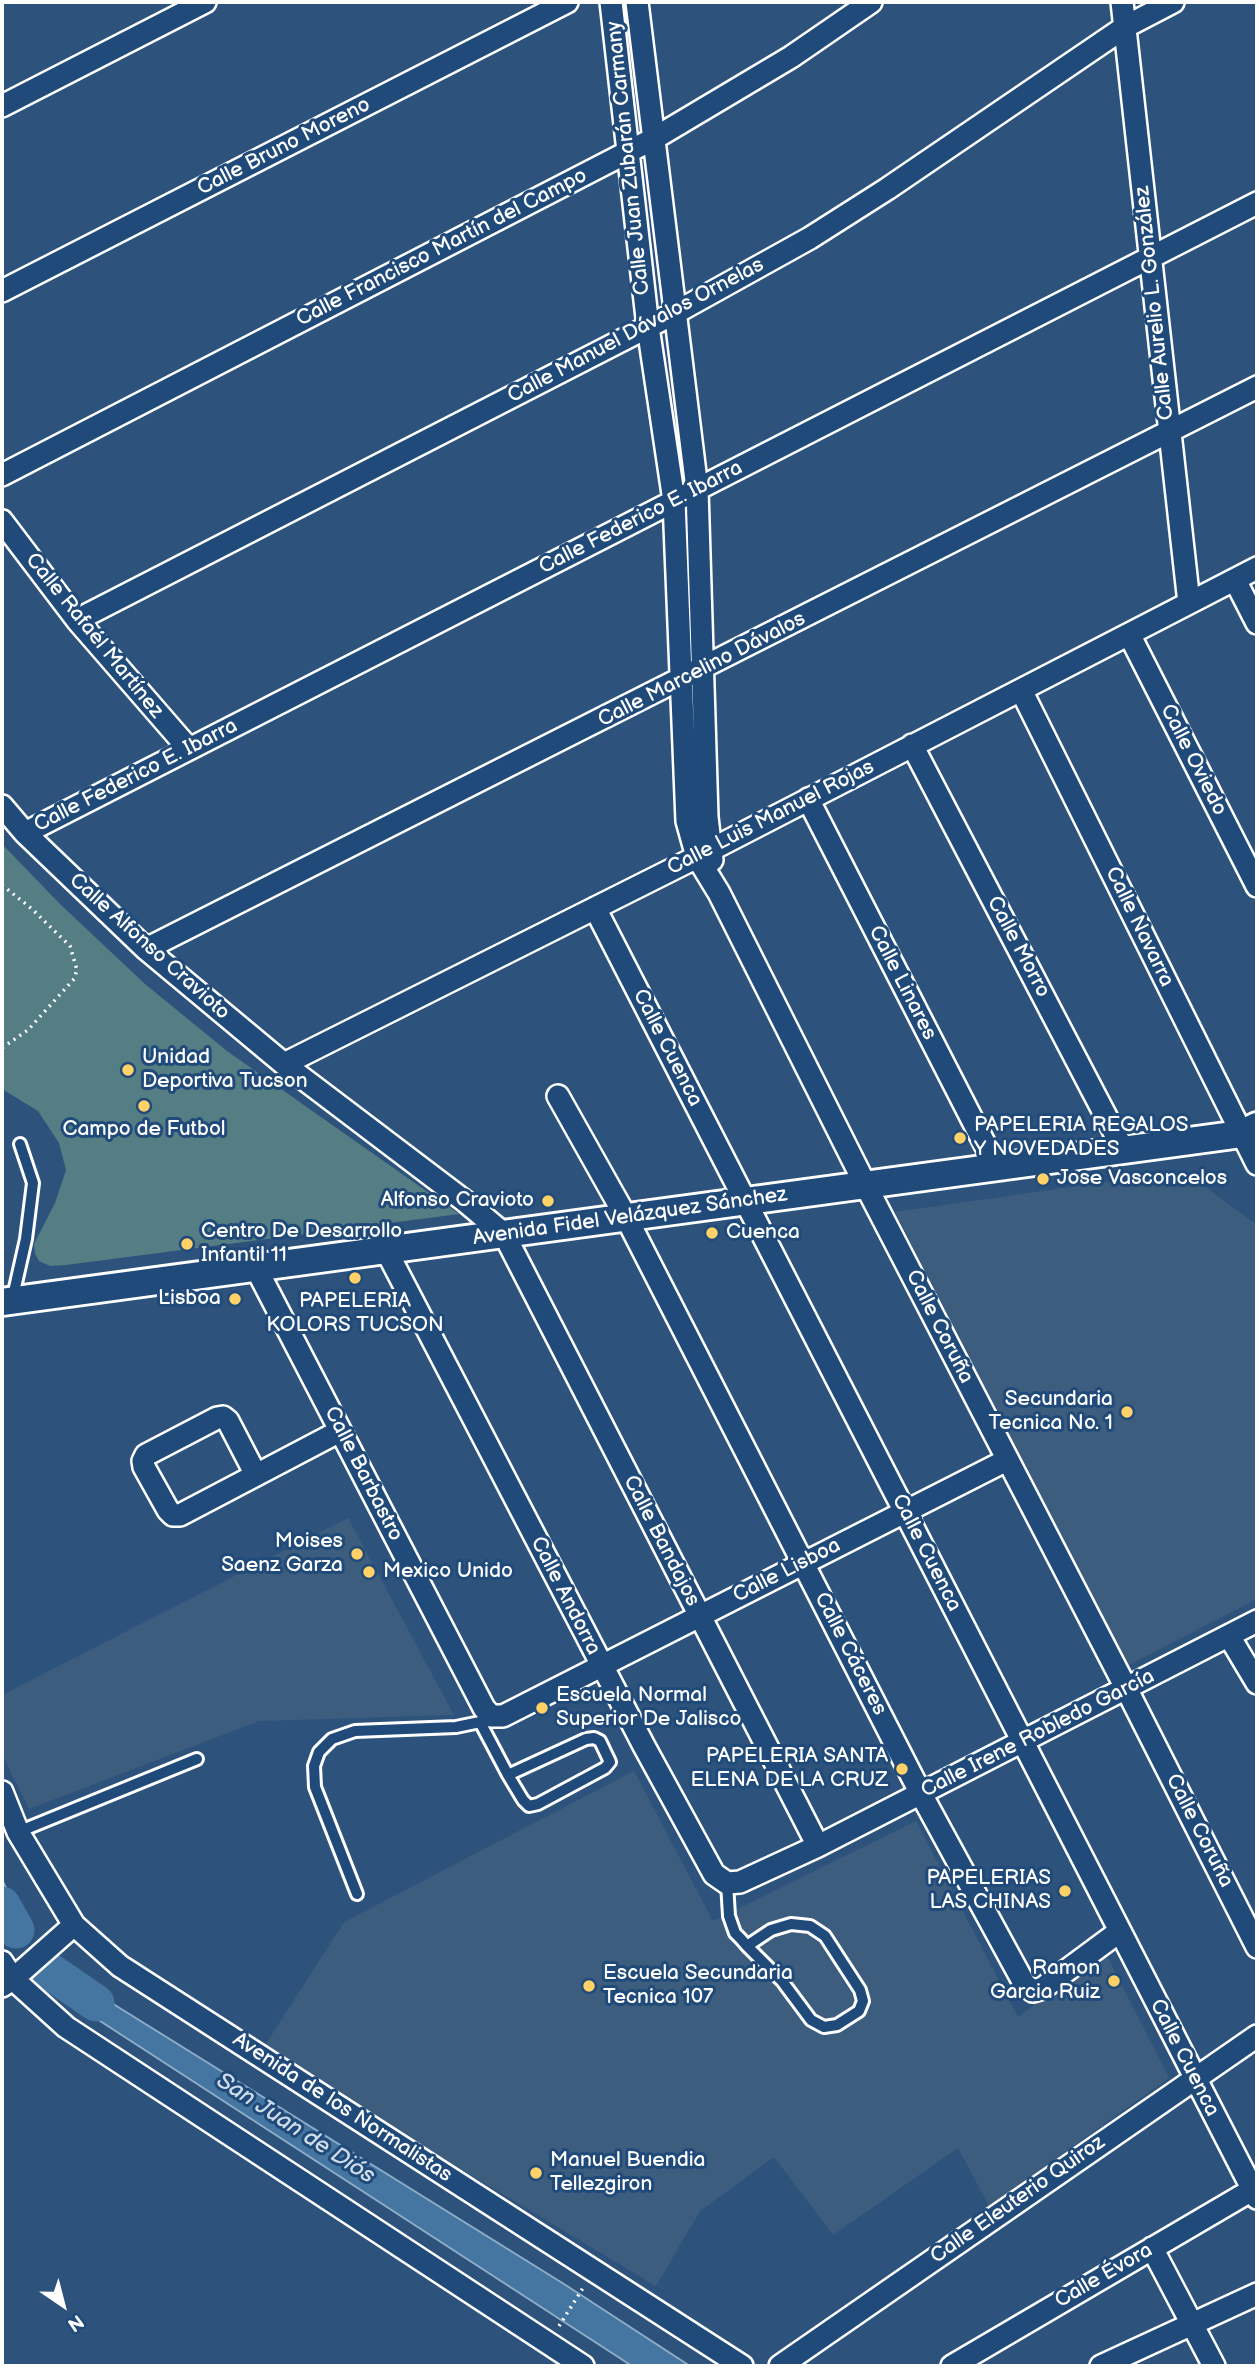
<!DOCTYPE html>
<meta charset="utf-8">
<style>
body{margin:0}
#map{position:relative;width:1259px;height:2368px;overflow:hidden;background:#2d537c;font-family:"Balsamiq Sans",sans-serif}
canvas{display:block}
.frame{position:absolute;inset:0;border:4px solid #fff;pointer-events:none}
.north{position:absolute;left:28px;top:2270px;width:70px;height:70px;-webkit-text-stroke:5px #1f4a7a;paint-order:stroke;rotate:145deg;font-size:19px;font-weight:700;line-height:28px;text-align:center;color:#fff}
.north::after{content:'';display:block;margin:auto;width:24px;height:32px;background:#fff;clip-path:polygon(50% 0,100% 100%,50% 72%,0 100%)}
</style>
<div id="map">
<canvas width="1259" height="2368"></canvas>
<div class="frame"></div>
<div class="north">N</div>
</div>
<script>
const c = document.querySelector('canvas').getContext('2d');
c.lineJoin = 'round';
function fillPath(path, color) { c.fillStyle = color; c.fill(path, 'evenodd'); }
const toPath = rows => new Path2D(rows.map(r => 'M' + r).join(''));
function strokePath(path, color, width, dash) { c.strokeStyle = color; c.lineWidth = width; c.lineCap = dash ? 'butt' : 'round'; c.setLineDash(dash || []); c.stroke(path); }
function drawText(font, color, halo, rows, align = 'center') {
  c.font = font + ' "Balsamiq Sans",sans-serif'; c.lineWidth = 6; c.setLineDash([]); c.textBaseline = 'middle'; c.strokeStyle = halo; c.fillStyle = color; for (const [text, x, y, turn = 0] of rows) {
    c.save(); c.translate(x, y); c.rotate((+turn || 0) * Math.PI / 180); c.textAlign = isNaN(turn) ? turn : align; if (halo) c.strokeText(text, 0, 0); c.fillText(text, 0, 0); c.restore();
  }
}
fillPath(toPath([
 [1184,1171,1257,1225,1257,1599,1127,1666,895,1212],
 [348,1518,454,1715,259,1721,29,1809,2,1755,2,1695],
 [634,1771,713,1921,916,1821,1018,2017,1105,1952,1169,2078,989,2206,958,2148,833,2235,774,2157,700,2211,656,2286,262,2050,344,1922]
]), '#3d5d7e');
fillPath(toPath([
 [2,844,60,904,145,984,227,1051,459,1214,66,1265,50,1266,39,1261,35,1254,34,1244,55,1203,66,1170,59,1143,38,1111,2,1089]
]), '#557d84');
const water = toPath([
 [2,1880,13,1902,11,1924,2,1921,2,1880],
 [54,1976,73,1979,564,2284,690,2366,632,2366,60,1995,54,1976]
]);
fillPath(water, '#4576a2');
strokePath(water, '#8fadc7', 2);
strokePath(toPath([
 [2,1905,16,1930],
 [48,1970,96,2003]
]), '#4576a2', 37);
const service = toPath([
 [12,1301,26,1239,33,1183,20,1144],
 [480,1722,508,1775,523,1800,529,1806,538,1804,605,1768,610,1762,600,1741,594,1738,586,1739,508,1775],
 [18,1832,197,1759],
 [727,1883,729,1916,735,1933,741,1939,747,1946,782,1981,811,2020,824,2027,837,2025,859,2011,863,2001,860,1990,825,1936,810,1926,791,1924,771,1930,747,1946],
 [357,1894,315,1787,314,1766,319,1752,332,1739,355,1731,456,1727,480,1722,491,1716]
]);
const minor = toPath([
 [611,2,648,327,674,501,687,821,697,857,719,893,865,1184,1126,1688,1257,1947],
 [637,2,697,489,707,817,712,860],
 [1122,2,1189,603],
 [2,106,205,2],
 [2,291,567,2],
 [2,475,655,138,791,57,871,2],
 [2,521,77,620,189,749],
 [1235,580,1257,623],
 [77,620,675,313,810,238,887,189,1125,27,1173,2],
 [1129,634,1257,886],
 [1021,690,1257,1164],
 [912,745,1123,1149],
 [808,799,996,1166],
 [2,806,25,833,146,949,284,1064,466,1202,504,1234,818,1846],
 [25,833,1257,203],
 [595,908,1257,2198],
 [146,949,1257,387],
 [284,1064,697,857,1257,568],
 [558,1096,626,1217,921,1794,1025,1985,1033,1991,1043,1988,1120,1931],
 [386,1250,644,1746,714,1874,727,1883,740,1882,818,1846,1257,1621],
 [256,1268,484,1708,491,1716,503,1716,1007,1460],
 [256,1475,228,1421,223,1417,217,1418,146,1455,143,1461,144,1467,168,1510,173,1515,180,1515,340,1431],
 [1229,1636,1257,1683],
 [2,1792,18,1832,74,1925,120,1966,742,2366],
 [2,1962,13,1979,66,2027,583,2366],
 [2,1986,13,1979,74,1925],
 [1152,2248,1214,2366],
 [780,2366,1257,2036],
 [952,2366,1257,2187],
 [1101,2366,1257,2294]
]);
const tertiary = toPath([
 [2,1302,1241,1134,1257,1126]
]);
strokePath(service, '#fff', 16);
strokePath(minor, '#fff', 26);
strokePath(tertiary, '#fff', 32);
strokePath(toPath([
 [2,885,32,909,70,946,77,970,74,979,28,1030,2,1048],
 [559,2326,583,2288]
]), '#fff', 3.5, [2, 5]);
strokePath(service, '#1f4a7a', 10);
strokePath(minor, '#1f4a7a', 21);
strokePath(tertiary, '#1f4a7a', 26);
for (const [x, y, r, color] of [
 [128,1070,7,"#ffd166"],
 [144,1106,7,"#ffd166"],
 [960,1138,7,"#ffd166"],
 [1043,1179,7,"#ffd166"],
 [548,1201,7,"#ffd166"],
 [712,1233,7,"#ffd166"],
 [187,1244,7,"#ffd166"],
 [355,1278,7,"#ffd166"],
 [235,1299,7,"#ffd166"],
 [1127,1412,7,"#ffd166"],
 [357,1554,7,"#ffd166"],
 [369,1572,7,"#ffd166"],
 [542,1708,7,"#ffd166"],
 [902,1769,7,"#ffd166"],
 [1065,1891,7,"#ffd166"],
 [1114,1981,7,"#ffd166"],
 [589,1986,7,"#ffd166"],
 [536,2173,7,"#ffd166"]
]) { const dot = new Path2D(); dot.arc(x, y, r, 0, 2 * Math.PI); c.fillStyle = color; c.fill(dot); strokePath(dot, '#1f4a7a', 2.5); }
drawText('21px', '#fff', '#1f4a7a', [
 ["Calle Bruno Moreno",284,147,-27],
 ["Calle Juan Zubarán Carmany",629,158,-96],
 ["Calle Francisco Martín del Campo",442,248,-27],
 ["Calle Aurelio L. González",1155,303,-96],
 ["Calle Manuel Dávalos Ornelas",636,331,-28],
 ["Calle Federico E. Ibarra",641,518,-27],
 ["Calle Rafaél Martínez",94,636,51],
 ["Calle Marcelino Dávalos",702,670,-27],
 ["Calle Oviedo",1193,760,63],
 ["Calle Federico E. Ibarra",136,776,-27],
 ["Calle Luis Manuel Rojas",771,818,-27],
 ["Calle Navarra",1139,927,64],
 ["Calle Alfonso Cravioto",149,947,42],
 ["Calle Morro",1018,947,62],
 ["Calle Linares",902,983,63],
 ["Calle Cuenca",667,1048,63],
 ["Avenida Fidel Velázquez Sánchez",630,1217,-8],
 ["Calle Coruña",939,1327,63],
 ["Calle Barbastro",363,1474,63],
 ["Calle Bandajos",661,1541,63],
 ["Calle Cuenca",926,1553,63],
 ["Calle Lisboa",787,1571,-27],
 ["Calle Andorra",565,1596,63],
 ["Calle Cáceres",850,1654,63],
 ["Calle Irene Robledo García",1038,1734,-27],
 ["Calle Coruña",1199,1831,63],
 ["Calle Cuenca",1184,2058,63],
 ["Avenida de los Normalistas",342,2108,33],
 ["Calle Eleuterio Quiroz",1018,2200,-35],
 ["Calle Évora",1104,2276,-30]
]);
drawText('21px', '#fff', '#1f4a7a', [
 ["Unidad",142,1058],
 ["Deportiva Tucson",142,1082],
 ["PAPELERIA REGALOS",974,1126],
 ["Y NOVEDADES",974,1150],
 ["Campo de Futbol",144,1130,"center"],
 ["Jose Vasconcelos",1057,1179],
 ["Alfonso Cravioto",534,1201,"right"],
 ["Centro De Desarrollo",201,1232],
 ["Infantil 11",201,1256],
 ["Cuenca",726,1233],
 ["Lisboa",221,1299,"right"],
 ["PAPELERIA",355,1302,"center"],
 ["KOLORS TUCSON",355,1326,"center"],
 ["Secundaria",1113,1400,"right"],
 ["Tecnica No. 1",1113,1424,"right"],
 ["Moises",343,1542,"right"],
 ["Saenz Garza",343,1566,"right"],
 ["Mexico Unido",383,1572],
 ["Escuela Normal",556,1696],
 ["Superior De Jalisco",556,1720],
 ["PAPELERIA SANTA",888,1757,"right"],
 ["ELENA DE LA CRUZ",888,1781,"right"],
 ["PAPELERIAS",1051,1879,"right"],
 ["LAS CHINAS",1051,1903,"right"],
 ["Ramon",1100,1969,"right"],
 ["Garcia Ruiz",1100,1993,"right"],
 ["Escuela Secundaria",603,1974],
 ["Tecnica 107",603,1998],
 ["Manuel Buendia",550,2161],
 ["Tellezgiron",550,2185]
], 'left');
drawText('italic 23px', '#d0dde8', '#1f4a7a', [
 ["San Juan de Diós",295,2129,33]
]);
</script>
